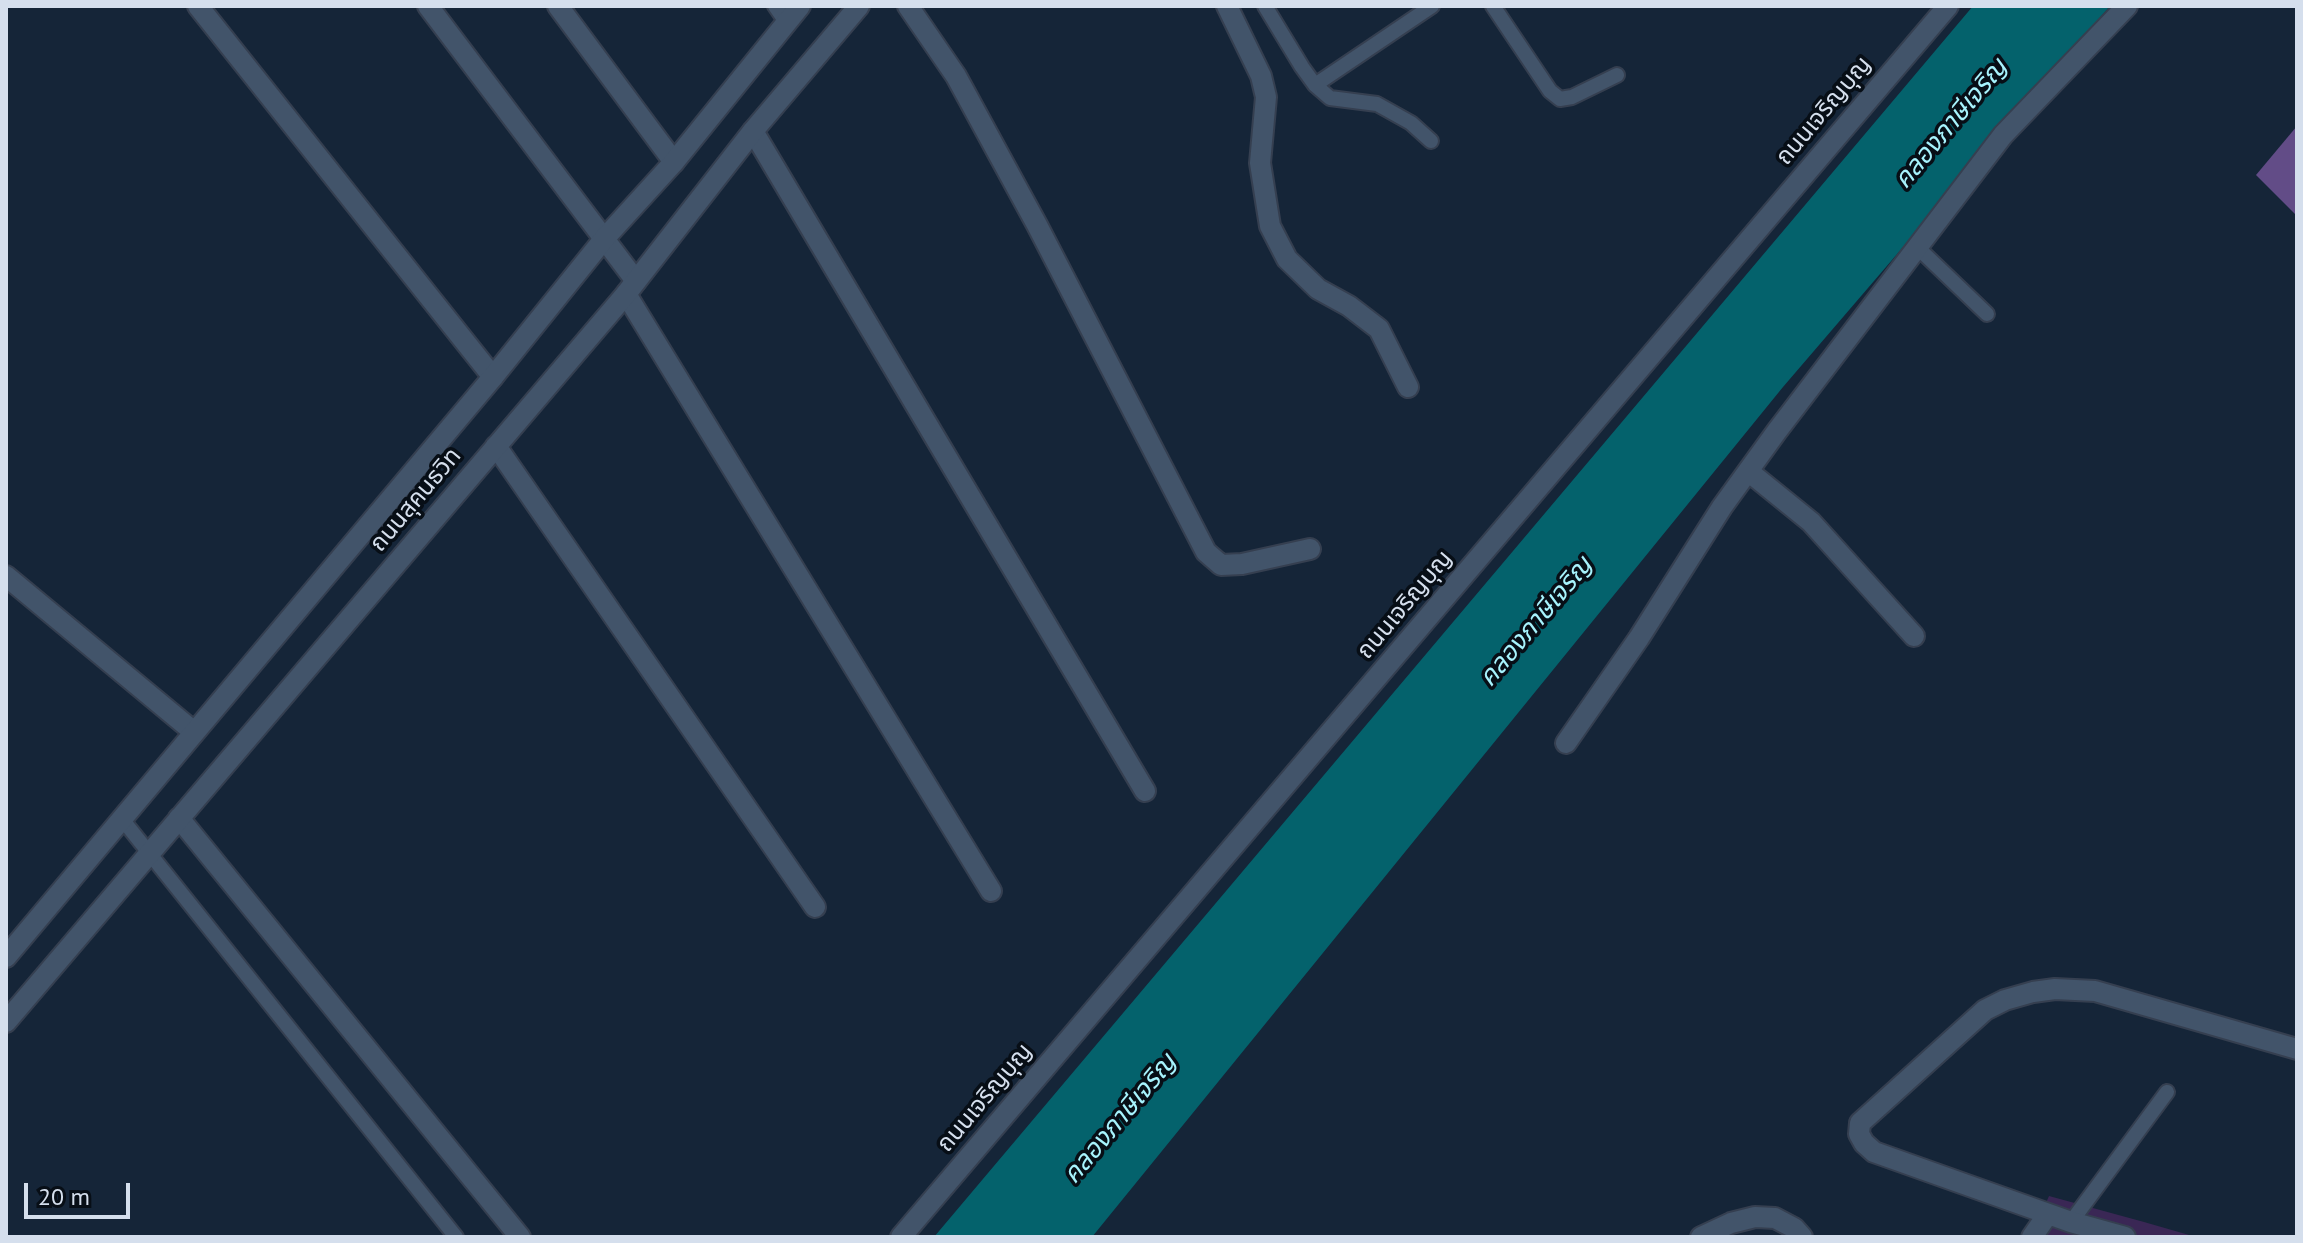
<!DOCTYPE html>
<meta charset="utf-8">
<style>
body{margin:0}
#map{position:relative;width:2303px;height:1243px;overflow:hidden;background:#152538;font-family:"PT Sans",sans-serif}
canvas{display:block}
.frame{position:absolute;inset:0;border:8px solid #d5dfed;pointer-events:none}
.scale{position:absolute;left:24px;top:1183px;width:106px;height:36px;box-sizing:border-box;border:4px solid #d5dfed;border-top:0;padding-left:10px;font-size:24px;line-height:28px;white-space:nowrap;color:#d5dfed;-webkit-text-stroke:6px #070e16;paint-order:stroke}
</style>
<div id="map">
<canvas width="2303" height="1243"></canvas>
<div class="frame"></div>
<div class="scale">20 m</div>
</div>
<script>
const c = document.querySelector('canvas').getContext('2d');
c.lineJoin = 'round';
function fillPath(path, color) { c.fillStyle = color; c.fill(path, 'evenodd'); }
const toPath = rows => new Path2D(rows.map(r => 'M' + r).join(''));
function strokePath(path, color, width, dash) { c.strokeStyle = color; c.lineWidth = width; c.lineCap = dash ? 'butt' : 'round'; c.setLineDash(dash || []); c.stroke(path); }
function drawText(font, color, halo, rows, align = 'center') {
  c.font = font + ' "PT Sans","Noto Sans Thai",sans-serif'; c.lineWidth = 7; c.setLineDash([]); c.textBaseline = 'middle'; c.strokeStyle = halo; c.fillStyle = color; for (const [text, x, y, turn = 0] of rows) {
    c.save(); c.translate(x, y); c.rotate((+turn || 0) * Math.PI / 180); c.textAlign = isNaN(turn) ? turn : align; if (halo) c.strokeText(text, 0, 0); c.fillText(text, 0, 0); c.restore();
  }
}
fillPath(toPath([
 [2049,1196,2144,1222,2196,1237,2031,1237]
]), '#3a2755');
fillPath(toPath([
 [2297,126,2297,216,2256,175]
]), '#624c87');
fillPath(toPath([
 [1973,6,2110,6,1783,387,1092,1237,934,1237]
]), '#04626c');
const lane = toPath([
 [775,6,786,22],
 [1265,6,1302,67,1315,85,1330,98,1377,104,1411,123,1431,141],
 [1493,6,1550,91,1560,99,1572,97,1617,75],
 [1315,85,1432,6],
 [1917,247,1987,314],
 [122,819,456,1237],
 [2071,1222,2167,1092]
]);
const street = toPath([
 [198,6,493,377],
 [428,6,636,281],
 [558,6,674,162],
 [908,6,956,76,1037,225,1206,552,1221,565,1242,564,1310,549],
 [1227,6,1261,76,1266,97,1260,163,1270,226,1287,259,1318,289,1349,306,1379,329,1408,387],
 [753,131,1145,791],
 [626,294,991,891],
 [496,446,815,907],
 [1748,471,1811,522,1914,636],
 [6,576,194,732],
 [1566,743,1639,638,1722,507,1777,431,2003,135,2127,6],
 [179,818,520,1237],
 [901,1237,1948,6],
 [1701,1237,1731,1223,1755,1217,1775,1218,1794,1228,1802,1237],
 [2032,1237,2048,1214],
 [2125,1237,2071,1222,1874,1152,1864,1143,1859,1134,1860,1123,1985,1010,2005,1000,2033,992,2055,989,2095,991,2297,1049]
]);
const secondary = toPath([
 [6,957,493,377,604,239,674,162,800,6],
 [6,1022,626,294,753,131,859,6]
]);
strokePath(lane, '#353f50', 18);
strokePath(street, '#353f50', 24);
strokePath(secondary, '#353f50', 24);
strokePath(lane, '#42546a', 14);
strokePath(street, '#42546a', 20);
strokePath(secondary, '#42546a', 20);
drawText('24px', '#d5dfed', '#070e16', [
 ["ถนนเจริญบุญ",1824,111,-50],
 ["ถนนสุคนธวิท",416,500,-50],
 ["ถนนเจริญบุญ",1405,605,-50],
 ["ถนนเจริญบุญ",985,1098,-50]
]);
drawText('italic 26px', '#a7f3fd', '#070e16', [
 ["คลองภาษีเจริญ",1951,124,-50],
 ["คลองภาษีเจริญ",1536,622,-50],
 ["คลองภาษีเจริญ",1120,1119,-50]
]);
</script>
